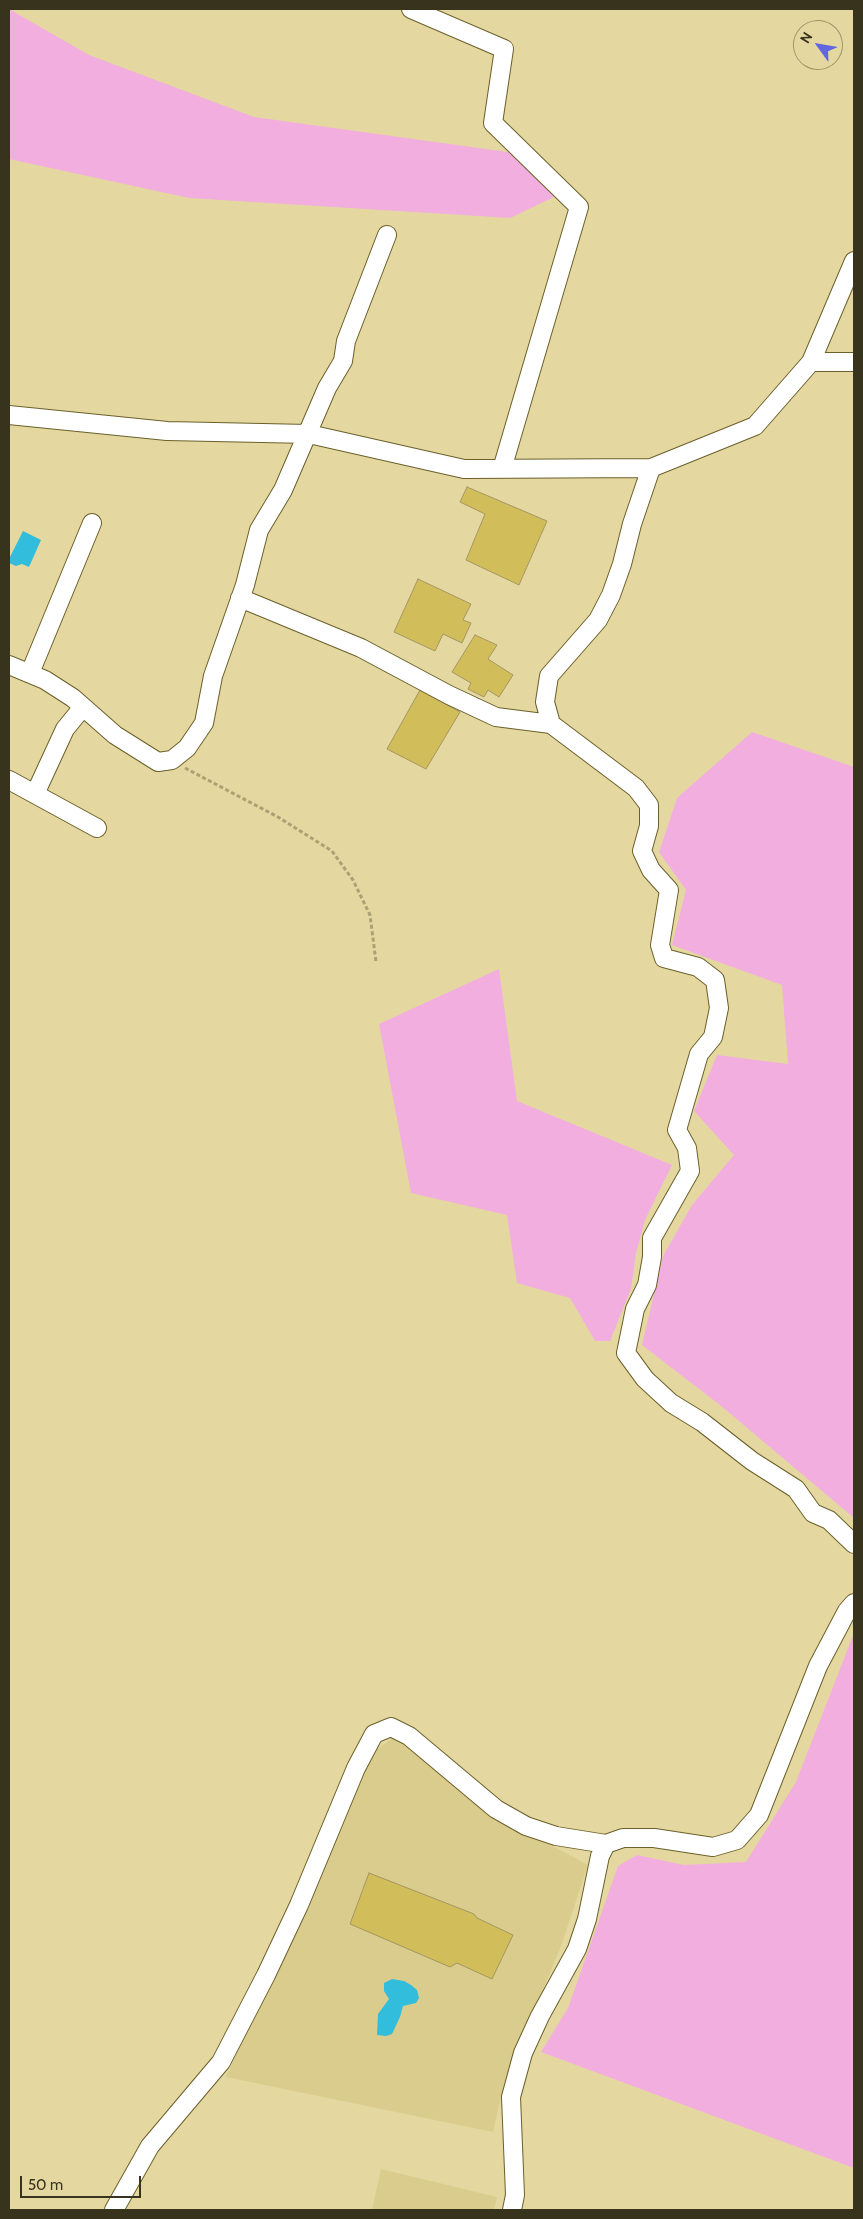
<!DOCTYPE html>
<style>
body{margin:0}
#map{position:relative;width:863px;height:2219px;overflow:hidden;background:#e4d8a0;font-family:Cabin,sans-serif}
canvas{display:block}
.frame{position:absolute;inset:0;border:10px solid #38331d;pointer-events:none}
.north{position:absolute;left:793px;top:20px;width:50px;height:50px;box-sizing:border-box;background:#e4d8a0;border:1px solid #9f966c;border-radius:50%;rotate:302deg;font-size:14px;font-weight:700;line-height:20px;text-align:center;color:#38331d}
.north::after{content:'';display:block;margin:auto;width:18px;height:22px;background:#6266df;clip-path:polygon(50% 0,100% 100%,50% 72%,0 100%)}
.scale{position:absolute;left:20px;top:2176px;width:121px;height:22px;box-sizing:border-box;border:2px solid #38331d;border-top:0;padding-left:6px;font-size:15px;line-height:18px;white-space:nowrap;color:#38331d;-webkit-text-stroke:4px #e4d8a0;paint-order:stroke}
</style>
<div id="map">
<canvas width="863" height="2219"></canvas>
<div class="frame"></div>
<div class="north">N</div>
<div class="scale">50 m</div>
</div>
<script>
const c = document.querySelector('canvas').getContext('2d');
c.lineJoin = 'round';
function fillPath(path, color) { c.fillStyle = color; c.fill(path, 'evenodd'); }
const toPath = rows => new Path2D(rows.map(r => 'M' + r).join(''));
function strokePath(path, color, width, dash) { c.strokeStyle = color; c.lineWidth = width; c.lineCap = dash ? 'butt' : 'round'; c.setLineDash(dash || []); c.stroke(path); }
fillPath(toPath([
 [396,1736,494,1815,588,1865,560,1949,505,2080,493,2132,226,2077,370,1754],
 [381,2169,497,2197,494,2210,372,2210]
]), '#dacc8c');
fillPath(toPath([
 [9,9,89,55,254,117,515,153,554,197,510,218,189,198,9,159],
 [752,732,854,767,854,1518,720,1405,642,1345,663,1256,692,1205,734,1155,694,1111,717,1055,788,1064,782,985,672,945,686,890,659,852,677,798],
 [499,969,517,1101,672,1165,645,1220,636,1253,631,1289,610,1341,595,1341,570,1298,517,1283,507,1215,411,1193,379,1024],
 [854,1633,854,2168,541,2052,568,2008,618,1866,637,1855,684,1865,746,1862,796,1782]
]), '#f2aede');
fillPath(toPath([
 [23,531,41,540,29,567,22,564,16,566,9,563,9,559],
 [392,1979,404,1981,411,1985,417,1990,419,1998,416,2003,403,2006,400,2017,392,2034,386,2036,377,2035,378,2014,389,1999,384,1991,384,1983]
]), '#32bddc');
const building = toPath([
 [467,487,547,521,519,585,466,560,485,514,460,502,467,487],
 [418,579,471,604,463,620,471,623,462,643,443,634,435,651,394,632,418,579],
 [475,635,497,645,488,659,513,675,499,697,488,690,484,697,468,689,471,683,452,672,475,635],
 [420,690,460,712,426,769,387,749,420,690],
 [369,1873,474,1914,477,1918,513,1935,492,1979,457,1963,450,1967,350,1924,369,1873]
]);
fillPath(building, '#d2bd5b');
strokePath(building, '#a39762', 1);
const minor = toPath([
 [411,9,504,49,493,123,579,207,502,469],
 [811,362,854,362],
 [9,415,167,431,309,434,464,469,651,468,755,426,811,362,854,261],
 [651,468,632,524,622,564,611,595,598,620,549,676,545,702,551,724,636,788,649,805,649,826,642,851,651,870,669,890,660,945,664,958,698,967,715,980,719,1008,713,1037,699,1054,677,1130,687,1148,690,1171,652,1238,652,1257,647,1285,635,1309,626,1353,645,1379,671,1403,702,1422,752,1461,796,1489,813,1513,829,1520,854,1544],
 [240,598,361,648,449,695,496,717,551,724],
 [9,665,45,680,73,698,115,735,158,762,172,760,187,748,204,723,213,676,245,585,259,530,283,490,327,388,343,361,346,341,387,235],
 [30,673,92,523],
 [9,780,97,828],
 [35,794,65,729,83,707],
 [114,2210,150,2146,221,2062,266,1975,299,1905,356,1768,374,1734,391,1727,409,1736,496,1809,526,1826,556,1836,606,1844],
 [512,2210,515,2195,511,2097,523,2053,540,2016,577,1949,587,1919,600,1856,606,1844,623,1838,654,1838,713,1847,737,1840,759,1815,818,1666,847,1611,854,1603]
]);
strokePath(minor, '#6b602b', 20);
strokePath(toPath([
 [185,768,278,817,332,851,353,880,370,915,376,962]
]), '#aba174', 3, [4, 2.5]);
strokePath(minor, '#fff', 18);
</script>
